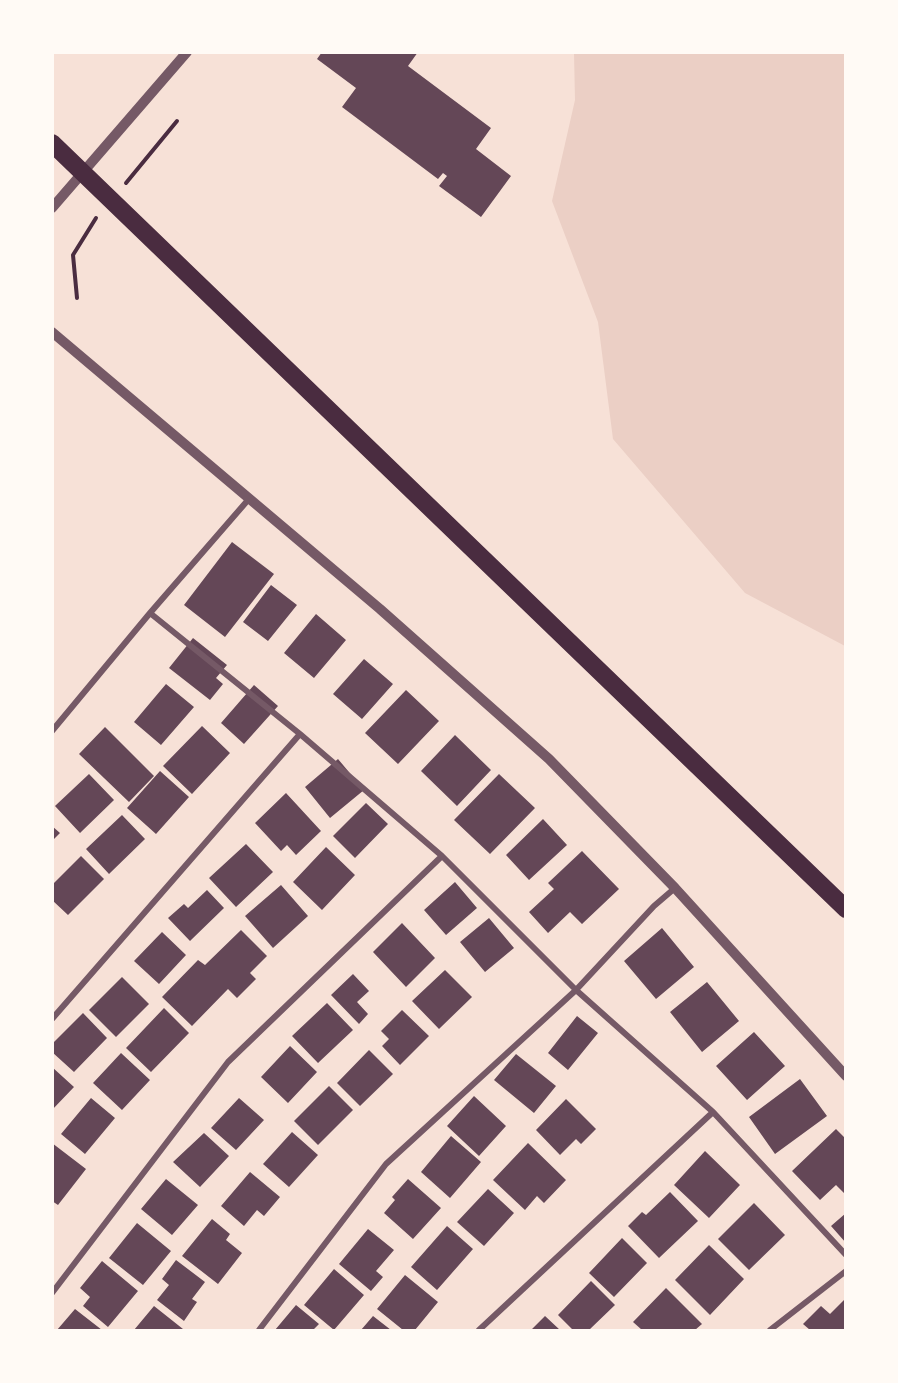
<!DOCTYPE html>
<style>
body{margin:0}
#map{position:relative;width:898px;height:1383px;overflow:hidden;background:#f7e1d7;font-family:"PT Sans",sans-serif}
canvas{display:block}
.frame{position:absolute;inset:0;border:54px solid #fffaf5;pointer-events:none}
</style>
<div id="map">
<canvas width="898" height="1383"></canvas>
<div class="frame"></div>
</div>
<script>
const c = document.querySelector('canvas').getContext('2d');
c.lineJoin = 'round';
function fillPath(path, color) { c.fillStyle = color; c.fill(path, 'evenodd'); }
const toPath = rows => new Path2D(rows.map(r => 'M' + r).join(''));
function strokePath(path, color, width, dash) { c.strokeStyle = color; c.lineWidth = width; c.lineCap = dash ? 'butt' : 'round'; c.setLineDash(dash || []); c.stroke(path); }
fillPath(toPath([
 [574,53,845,53,845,646,745,593,613,439,598,322,552,201,575,100]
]), '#ebcfc5');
fillPath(toPath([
 [322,52,418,52,408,66,491,128,476,149,511,176,481,217,439,186,447,176,443,173,438,179,342,107,356,88,317,59],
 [232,542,274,574,225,637,184,605],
 [271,585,297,605,268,641,243,622],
 [316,614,346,640,314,678,284,653],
 [193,638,227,665,216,678,223,684,210,700,169,668],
 [364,659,393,684,362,719,333,694],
 [166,684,194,707,161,745,134,722],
 [254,685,278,706,244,744,221,723],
 [406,690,439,721,398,764,365,733],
 [202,726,230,753,192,794,163,766],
 [105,727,154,776,129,802,79,754],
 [455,735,491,770,457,806,421,771],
 [338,759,364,790,330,818,305,787],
 [160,771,189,797,156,834,127,808],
 [89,774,114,800,80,833,55,806],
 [499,774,535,808,490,854,454,820],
 [286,793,321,831,296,855,287,845,281,851,255,823],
 [366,803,388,824,355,858,333,836],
 [122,815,145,839,109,874,86,849],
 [543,819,567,845,529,880,506,855],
 [52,826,60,833,52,841],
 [246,844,273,872,236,907,209,878],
 [326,847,355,875,322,910,293,882],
 [582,851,619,889,582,924,570,912,548,933,529,912,554,889,548,883],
 [81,856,104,879,68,915,52,900,52,885],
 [455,882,477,908,446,935,424,910],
 [281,885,308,916,273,948,245,916],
 [207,890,224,908,190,941,168,918,184,904,188,908],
 [489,918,514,948,485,972,460,942],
 [402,923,435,958,406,987,373,952],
 [662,928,694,967,656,999,624,961],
 [241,930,267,956,250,973,256,979,237,998,228,989,192,1026,162,997,198,960,205,965],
 [162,932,186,955,159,984,134,961],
 [445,970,472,997,439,1029,412,1001],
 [353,974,369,991,357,1002,368,1014,359,1024,331,995],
 [122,977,149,1004,116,1037,89,1010],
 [707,982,739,1021,702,1052,670,1012],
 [327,1003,353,1030,318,1063,292,1036],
 [164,1008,189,1033,151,1072,126,1048],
 [402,1010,429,1036,400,1065,382,1046,389,1039,381,1031],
 [83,1013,107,1038,74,1072,52,1052,52,1044],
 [577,1016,598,1033,568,1070,548,1053],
 [754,1032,785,1066,747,1100,716,1066],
 [290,1046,317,1072,288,1103,261,1077],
 [369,1050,393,1074,360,1106,337,1083],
 [121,1053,150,1080,122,1110,93,1083],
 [516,1054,556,1086,534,1113,494,1080],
 [52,1067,74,1087,52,1110],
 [800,1079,827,1116,775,1154,749,1117],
 [329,1086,353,1110,318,1145,294,1121],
 [474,1096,506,1126,479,1156,447,1126],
 [91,1098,115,1118,85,1154,61,1134],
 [239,1098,264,1120,236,1150,211,1128],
 [566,1099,596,1129,581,1144,576,1139,560,1155,536,1130],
 [836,1129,846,1139,846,1195,836,1185,820,1200,792,1171],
 [292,1132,318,1155,289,1187,263,1164],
 [204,1133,229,1156,200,1187,173,1162],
 [451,1136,481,1162,450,1198,421,1172],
 [52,1143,86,1169,58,1205,52,1201],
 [528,1143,566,1180,544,1203,537,1196,525,1210,493,1180],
 [705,1151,740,1185,709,1218,674,1185],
 [250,1172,280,1197,264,1216,257,1210,244,1226,221,1206],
 [166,1179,198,1205,172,1235,141,1209],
 [408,1179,441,1208,413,1239,384,1213,395,1200,392,1197],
 [488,1189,514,1213,484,1246,457,1222],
 [670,1192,698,1221,659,1258,628,1226,642,1212,646,1215],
 [754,1203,785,1235,749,1270,718,1239],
 [846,1213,846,1243,831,1226],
 [212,1219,230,1234,226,1240,242,1253,218,1284,182,1256],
 [137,1223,171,1251,143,1285,109,1258],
 [447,1226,473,1249,437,1290,411,1267],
 [368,1229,394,1250,376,1271,383,1277,371,1291,339,1264],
 [622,1238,647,1263,614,1297,589,1273],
 [709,1245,744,1279,710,1315,675,1280],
 [176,1260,205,1282,192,1299,197,1302,184,1321,157,1300,169,1285,162,1279],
 [102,1261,138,1291,108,1327,83,1306,90,1297,80,1288],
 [334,1269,364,1295,334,1330,304,1305],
 [405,1275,438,1302,415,1330,403,1330,377,1309],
 [591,1281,615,1305,589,1330,573,1330,558,1315],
 [666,1288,702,1324,695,1330,642,1330,633,1322],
 [846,1298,846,1330,810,1330,803,1324,821,1306,830,1314],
 [296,1305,319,1324,313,1330,275,1330],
 [154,1306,183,1329,182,1330,134,1330],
 [75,1309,102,1330,57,1330],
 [373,1316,391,1330,361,1330],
 [545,1316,560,1330,531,1330]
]), '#644757');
strokePath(toPath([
 [126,183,177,121],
 [77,298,73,255,96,218]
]), '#4a2c40', 4);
strokePath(toPath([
 [150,613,300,734,442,856,576,990,713,1112,846,1255],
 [52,731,150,613,248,500],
 [52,1019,300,734],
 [52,1293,228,1062,442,856],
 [259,1330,386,1164,576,990,654,906,675,888],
 [479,1330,713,1112],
 [770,1330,846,1271]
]), '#755966', 6);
strokePath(toPath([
 [52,208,187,52],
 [52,332,380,609,549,759,675,888,846,1076]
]), '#755966', 10);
strokePath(toPath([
 [52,143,846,909]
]), '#4a2c40', 18);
</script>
